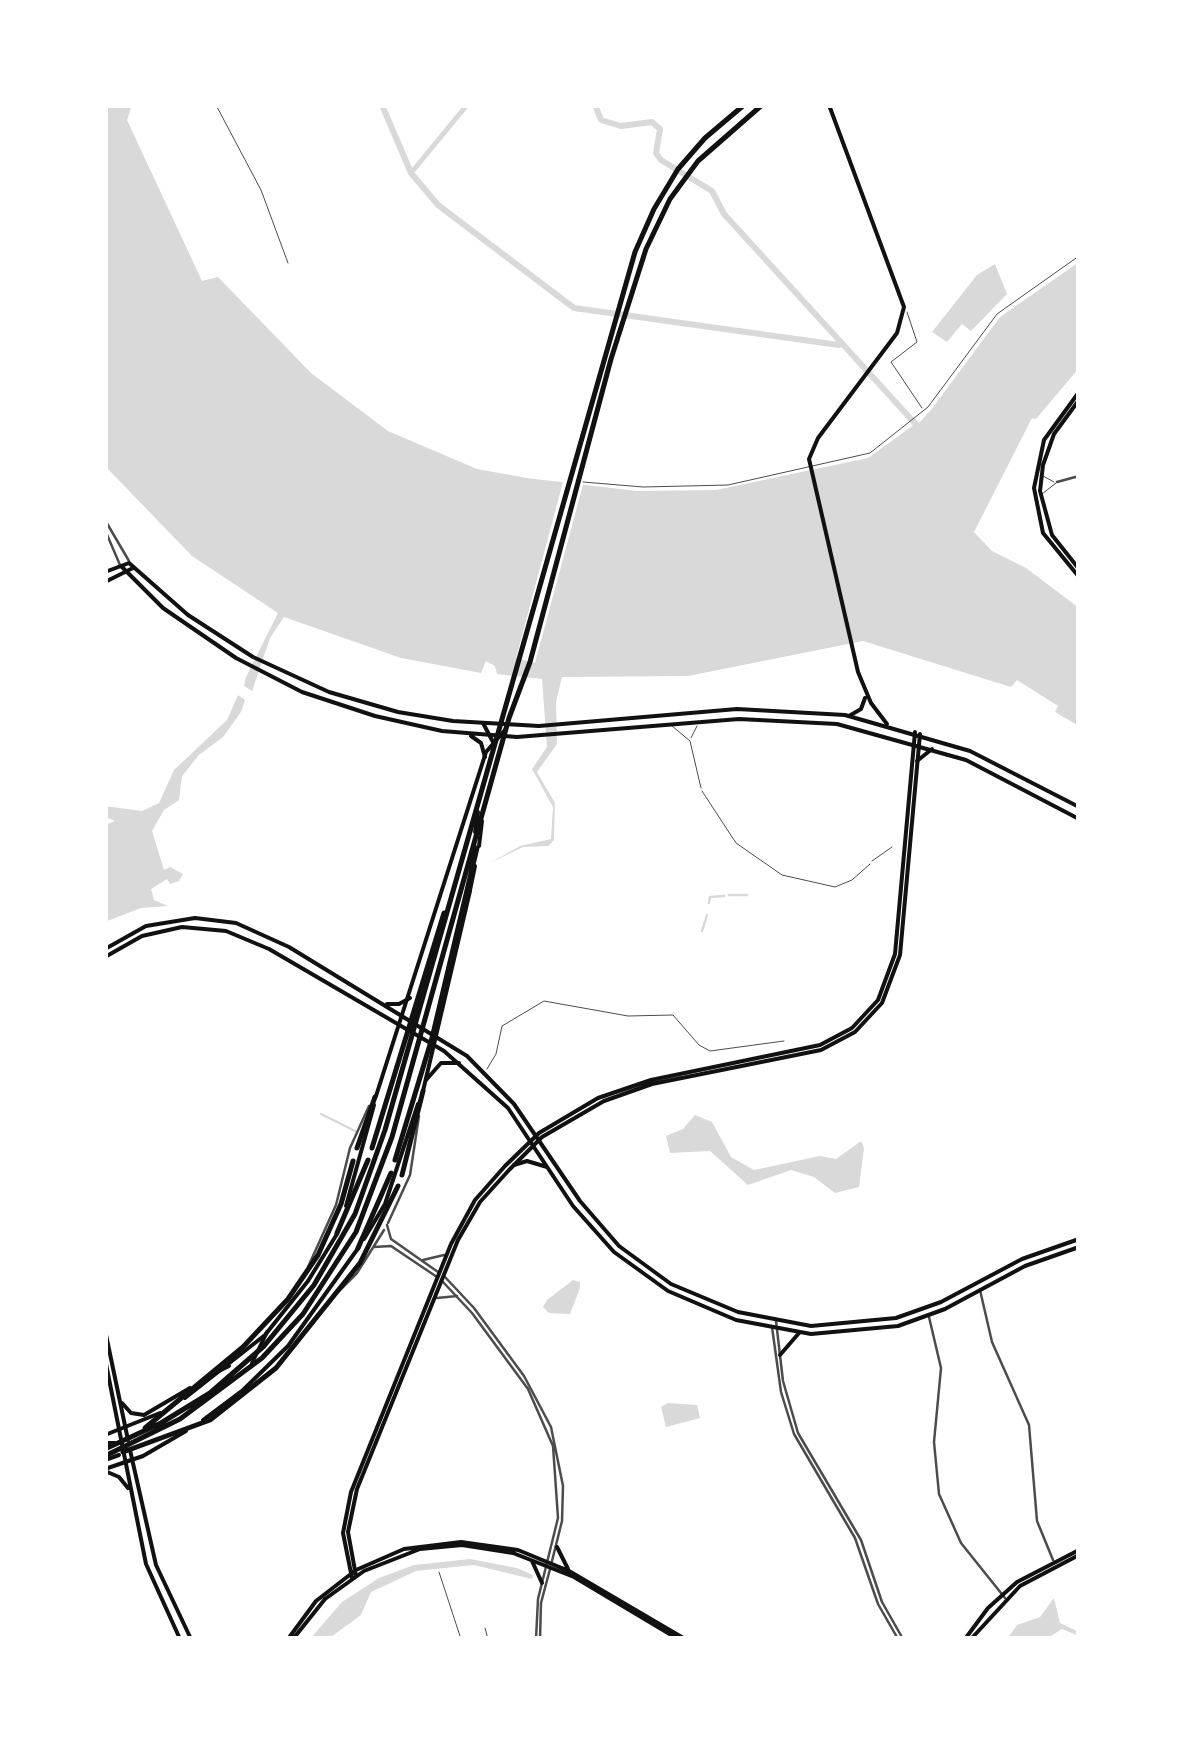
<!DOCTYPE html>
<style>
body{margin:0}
#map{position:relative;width:1184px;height:1744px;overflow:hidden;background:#fff;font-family:Raleway,sans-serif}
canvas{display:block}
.frame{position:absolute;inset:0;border:108px solid #fff;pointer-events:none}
</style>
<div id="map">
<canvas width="1184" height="1744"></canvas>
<div class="frame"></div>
</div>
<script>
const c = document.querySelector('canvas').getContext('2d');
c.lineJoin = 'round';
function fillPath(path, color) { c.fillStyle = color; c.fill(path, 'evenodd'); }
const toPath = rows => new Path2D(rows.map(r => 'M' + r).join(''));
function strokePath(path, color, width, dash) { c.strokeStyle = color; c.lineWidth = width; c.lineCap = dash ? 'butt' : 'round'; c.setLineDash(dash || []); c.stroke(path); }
fillPath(toPath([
 [105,105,132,105,127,120,202,281,218,277,311,373,388,431,477,469,527,478,637,491,716,490,868,458,915,424,912,416,919,423,931,410,1000,317,1079,262,1079,368,1036,419,1032,418,974,532,992,551,1026,568,1079,608,1079,726,1055,712,1058,706,1017,680,1011,687,863,641,688,676,562,677,556,702,557,744,537,772,555,803,554,840,548,846,523,847,490,863,520,846,551,839,553,807,532,769,547,747,542,679,497,674,495,666,486,661,481,673,401,658,284,617,270,638,252,691,244,686,246,677,278,613,192,556,105,466],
 [995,264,1007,294,971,331,962,324,947,342,932,332,977,275],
 [238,695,245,700,241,712,223,737,199,755,182,776,179,800,164,810,152,831,164,870,170,867,183,874,179,881,170,884,167,879,151,889,154,900,168,906,141,908,105,922,105,825,115,821,105,817,105,806,142,811,159,803,174,770,227,720],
 [695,1115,712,1122,731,1157,754,1170,820,1156,836,1159,861,1141,864,1148,859,1187,835,1193,814,1177,791,1170,748,1185,710,1151,670,1153,666,1136,683,1129],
 [573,1280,580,1282,580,1288,570,1314,549,1313,543,1307,547,1300],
 [668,1403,697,1405,700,1418,666,1427,661,1407],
 [470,1559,517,1568,533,1575,532,1579,474,1565,416,1571,371,1592,361,1615,328,1639,310,1639,342,1602,379,1578,414,1565],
 [1054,1598,1060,1623,1079,1632,1079,1636,1062,1629,1046,1639,1007,1639,1017,1625,1040,1617]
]), '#d9d9d9');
fillPath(toPath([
 [564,478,584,481,535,663,516,658]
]), '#fff');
strokePath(toPath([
 [729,895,747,895],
 [709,903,710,897,724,896],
 [702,931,707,915],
 [321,1114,355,1131]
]), '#d9d9d9', 2.5);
strokePath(toPath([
 [411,173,467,105]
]), '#d9d9d9', 5);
strokePath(toPath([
 [382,105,411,173,438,205,574,308,839,345],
 [578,105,595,105,601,120,621,126,652,122,660,129,656,153,661,160,712,191,724,214,921,430]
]), '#d9d9d9', 6);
strokePath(toPath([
 [216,105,261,190,288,263],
 [907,312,917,342,891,362,922,408],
 [1043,476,1054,482],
 [583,482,643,487,728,485,870,453,928,407,997,314,1079,256],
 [1042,494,1056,483],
 [672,726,690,741,701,788],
 [691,738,697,726],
 [702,791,736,843,782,875,835,887,852,880,870,864],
 [872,861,892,847],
 [487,1069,496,1054,502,1026,544,1001,628,1016,673,1015,699,1045,710,1051,784,1041],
 [439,1572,461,1639],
 [485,1628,488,1639]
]), '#4c4c4c', 1);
strokePath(toPath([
 [1057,482,1079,476],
 [105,520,129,561],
 [105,530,120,565],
 [388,1223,410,1175,419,1116],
 [387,1225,391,1239,438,1272],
 [374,1247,391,1246,437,1277],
 [423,1260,444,1255],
 [308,1267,336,1205,350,1148,369,1106],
 [445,1277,474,1308,524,1376,551,1427,563,1486,562,1521,552,1561],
 [443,1282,472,1313,528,1389,553,1446,558,1518,538,1599,536,1639],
 [980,1290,992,1342,1029,1425,1037,1521,1053,1560],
 [339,1291,357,1273,384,1230],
 [437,1298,457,1296],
 [929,1317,941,1368,934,1442,939,1494,961,1543,1005,1598],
 [776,1321,783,1381,798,1433,861,1540,882,1602,903,1639],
 [772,1327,781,1392,794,1434,855,1538,878,1604,898,1639],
 [540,1639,541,1603,550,1569]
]), '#4c4c4c', 2.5);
strokePath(toPath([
 [829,105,904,307,897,333,818,438,809,459,858,672,871,703,887,724],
 [1079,392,1044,440,1034,488,1043,533,1079,577],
 [1079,400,1054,434,1043,465,1040,491,1052,535,1079,569],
 [849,716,861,709,865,698],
 [483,723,494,744],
 [475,832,478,812],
 [423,1091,470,891],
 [376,1096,486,752,505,730],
 [346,1206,374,1105],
 [364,1239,385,1204,418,1104],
 [185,1398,265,1335,308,1281,337,1234],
 [203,1420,243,1390,288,1346,359,1247],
 [105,1435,160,1413],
 [105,1469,143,1456,186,1431],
 [557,1547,568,1569],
 [532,1561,542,1583],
 [356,1576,348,1532,357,1489,458,1240,480,1202,509,1170,542,1137,604,1101,652,1084,821,1050,855,1032,882,1003,900,955,920,734],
 [352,1578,343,1533,351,1492,451,1244,475,1200,505,1166,539,1133,598,1098,651,1080,820,1045,852,1028,878,1000,895,954,915,732],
 [288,1639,316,1601,356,1570,404,1549,461,1542,518,1550,569,1571,685,1639],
 [293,1639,325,1599,364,1571,420,1549,462,1545,513,1553,574,1577,678,1639],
 [965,1639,988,1608,1017,1582,1079,1550],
 [971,1639,1020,1586,1079,1555]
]), '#111', 4);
strokePath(toPath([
 [121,566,163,608,236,658,302,692,375,716,442,731,517,737,739,719,837,724,966,760,1079,819],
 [105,572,129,563,188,615,253,657,329,692,398,712,453,721,539,726,737,709,845,715,970,751,1079,807],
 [105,582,133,568],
 [471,736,481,743,485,757],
 [917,761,932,749],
 [479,846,482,821],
 [470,890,475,866],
 [105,949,146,926,195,918,236,923,289,947,467,1056,514,1104,580,1201,619,1246,671,1284,738,1312,811,1326,896,1318,941,1302,1022,1259,1079,1239],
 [105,957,142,936,182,927,226,931,269,949,444,1051,508,1108,573,1206,614,1252,668,1291,736,1320,811,1334,898,1326,945,1309,1025,1266,1079,1247],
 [387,1004,399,1004,410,998],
 [426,1080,441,1063,459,1063],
 [514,1165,527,1161,547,1167],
 [105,1330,128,1440],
 [780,1355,799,1333],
 [105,1359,146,1564,180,1639],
 [252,1363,267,1332],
 [215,1373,229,1366],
 [122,1403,131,1413,144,1415,190,1388],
 [105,1443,116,1443],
 [130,1450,156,1565,191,1639],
 [105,1460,119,1455],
 [105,1471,119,1477,128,1488]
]), '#111', 4);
strokePath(toPath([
 [357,1148,375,1097],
 [372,1148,444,913],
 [395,1160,432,1038,477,848],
 [402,1175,423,1091],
 [337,1233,368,1160],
 [358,1248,391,1173],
 [145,1428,243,1347,288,1299,318,1255,341,1204,353,1161],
 [105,1449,161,1423,210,1393,264,1346,314,1285,355,1214,385,1130,635,252,654,209,678,169,705,138,744,105],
 [123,1452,210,1420,276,1368,360,1263,398,1186],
 [105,1456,180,1419,262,1358,303,1314,356,1232,392,1137,509,718,530,662,611,359,646,249,670,199,698,161,762,105]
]), '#111', 5);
</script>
